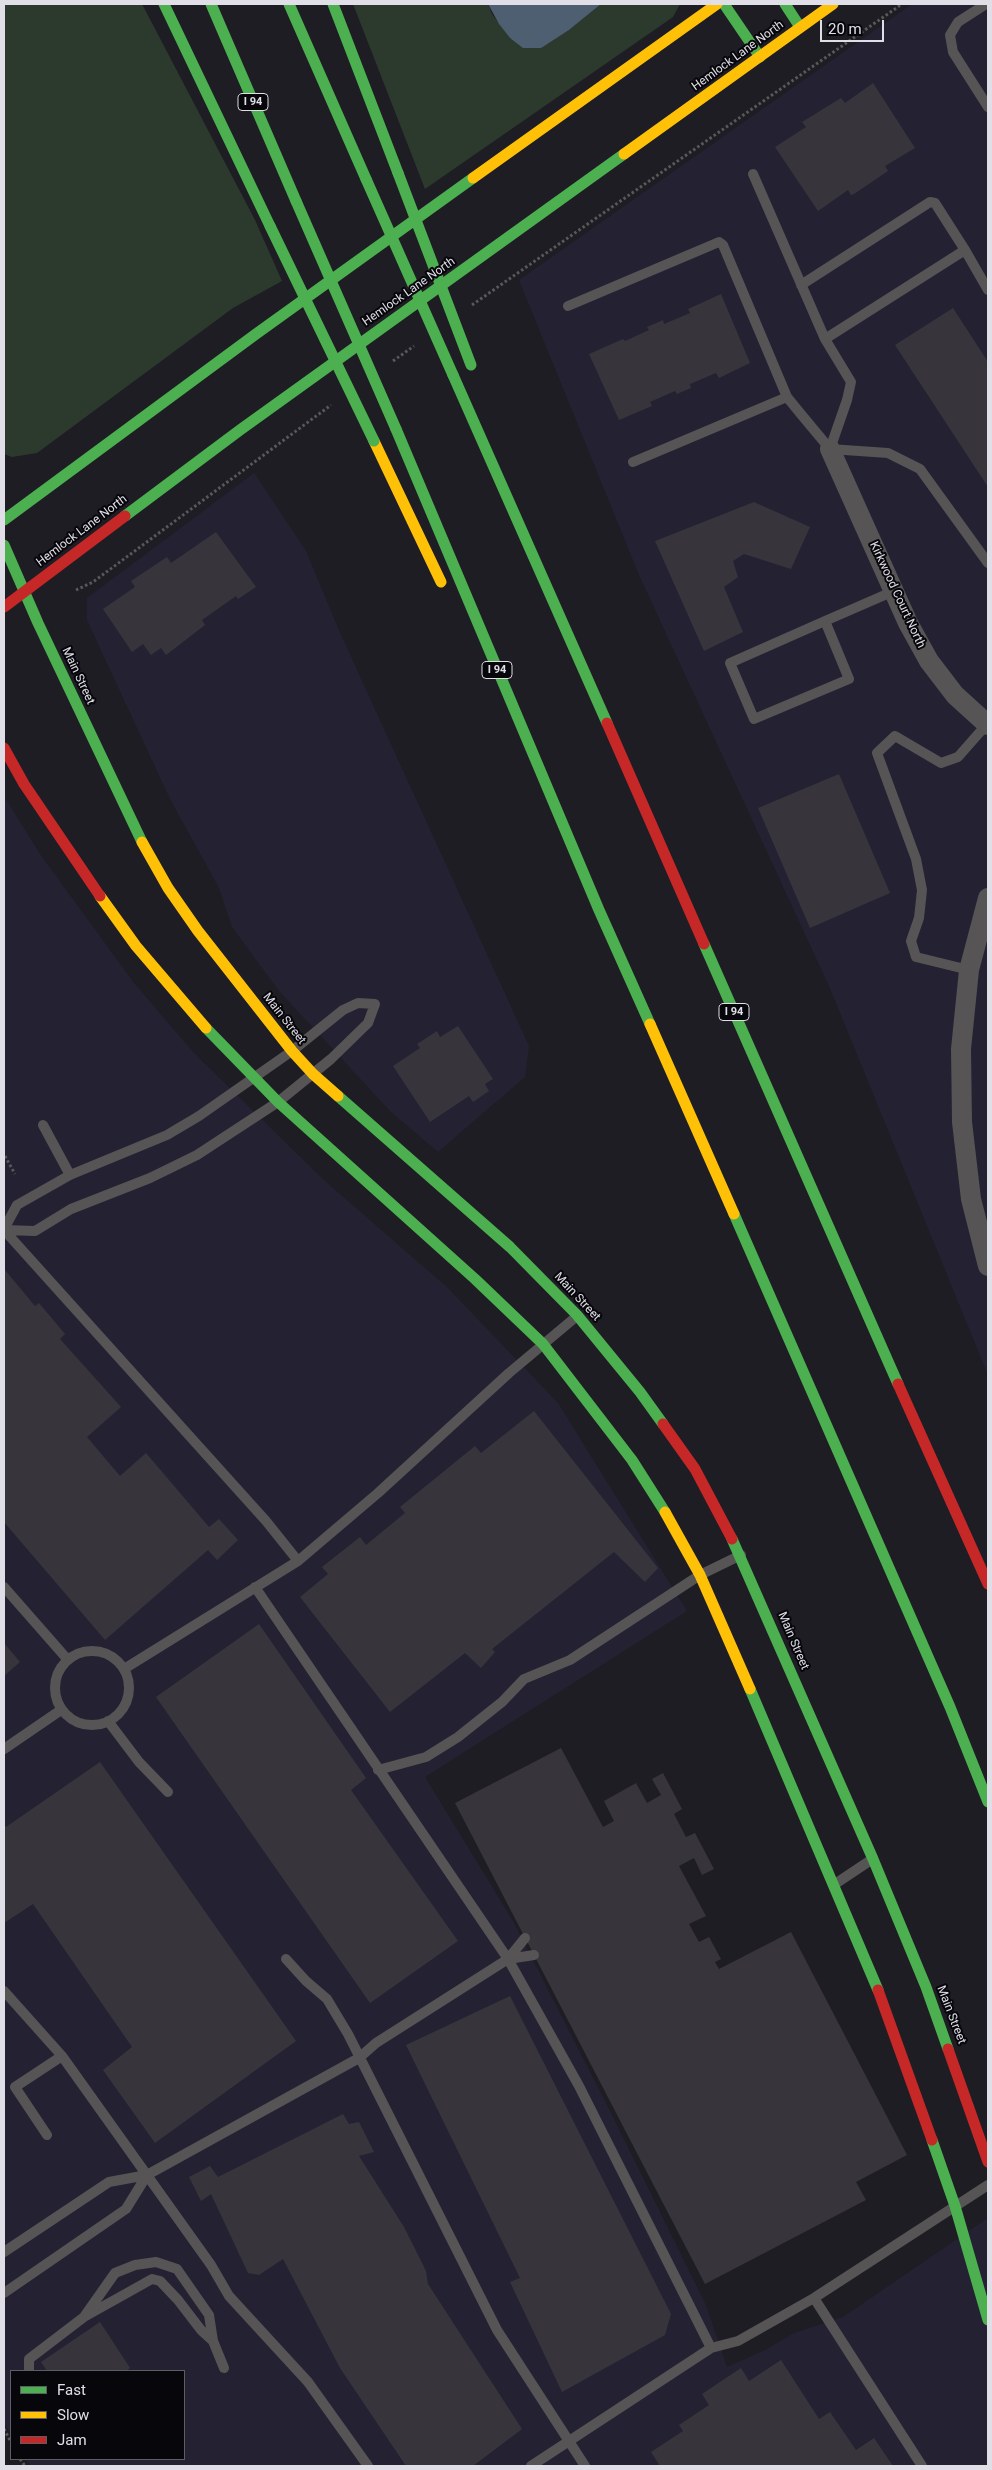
<!DOCTYPE html>
<style>
body{margin:0}
#map{position:relative;width:992px;height:2470px;overflow:hidden;background:#1e1d24;font-family:Roboto,sans-serif}
canvas{display:block}
.frame{position:absolute;inset:0;border:5px solid #e0dfe8;pointer-events:none}
.legend{position:absolute;left:10px;top:2370px;width:175px;height:90px;box-sizing:border-box;background:#07060b;border:1px solid #5e5d63;margin:0;padding:6px 9px;list-style:none;font-size:15px;color:#e0dfe8}
.legend li{display:flex;align-items:center;gap:10px;height:25px}
.legend b{width:25px;border:1px solid #5e5d63}
.scale{position:absolute;left:820px;top:20px;width:64px;height:22px;box-sizing:border-box;border:2px solid #e0dfe8;border-top:0;padding-left:6px;font-size:15px;line-height:18px;white-space:nowrap;color:#e0dfe8;-webkit-text-stroke:4px #07060b;paint-order:stroke}
</style>
<div id="map">
<canvas width="992" height="2470"></canvas>
<div class="frame"></div>
<ul class="legend">
<li><b style="height:6px;background:#4caf50"></b>Fast</li>
<li><b style="height:6px;background:#ffc107"></b>Slow</li>
<li><b style="height:6px;background:#c62828"></b>Jam</li>
</ul>
<div class="scale">20 m</div>
</div>
<script>
const c = document.querySelector('canvas').getContext('2d');
c.lineJoin = 'round';
function fillPath(path, color) { c.fillStyle = color; c.fill(path, 'evenodd'); }
const toPath = rows => new Path2D(rows.map(r => 'M' + r).join(''));
function strokePath(path, color, width, dash) { c.strokeStyle = color; c.lineWidth = width; c.lineCap = dash ? 'butt' : 'round'; c.setLineDash(dash || []); c.stroke(path); }
function drawText(font, color, halo, rows, align = 'center') {
  c.font = font + ' Roboto,sans-serif'; c.lineWidth = 4; c.setLineDash([]); c.textBaseline = 'middle'; c.strokeStyle = halo; c.fillStyle = color; for (const [text, x, y, turn = 0] of rows) {
    c.save(); c.translate(x, y); c.rotate((+turn || 0) * Math.PI / 180); c.textAlign = isNaN(turn) ? turn : align; if (halo) c.strokeText(text, 0, 0); c.fillText(text, 0, 0); c.restore();
  }
}
fillPath(toPath([
 [912,4,988,4,988,1375,829,986,639,575,519,280],
 [254,473,306,551,341,635,529,1046,525,1077,438,1152,391,1112,279,991,232,927,219,888,170,799,87,620,87,598],
 [4,796,40,854,134,983,194,1053,325,1181,448,1288,558,1403,687,1611,425,1777,513,1921,611,2113,706,2305,727,2367,765,2350,794,2333,843,2317,988,2218,988,2466,31,2466,26,2459,184,2459,184,2371,11,2371,11,2434,4,2423]
]), '#242132');
fillPath(toPath([
 [4,4,142,4,255,220,282,281,233,308,37,453,12,457,4,454],
 [353,4,488,4,492,14,510,38,541,47,569,30,601,4,680,4,673,17,425,189]
]), '#2c3a2e');
fillPath(toPath([
 [488,4,601,4,569,30,541,48,523,48,510,38,499,24]
]), '#4e5f72');
fillPath(toPath([
 [873,83,915,148,885,166,888,171,854,194,851,195,848,190,818,211,775,147,806,127,802,122,841,98,845,103],
 [721,294,750,363,719,378,716,373,690,384,691,388,677,394,675,391,650,402,652,406,619,420,589,354,623,339,625,341,649,330,647,327,663,320,664,324,690,313,688,309],
 [953,308,988,362,988,487,895,345],
 [754,502,810,527,791,569,744,554,733,561,738,577,724,587,743,632,704,651,655,541],
 [216,532,256,587,238,599,236,596,202,620,205,625,166,655,161,648,151,655,143,644,132,652,103,609,135,587,131,581,167,557,171,563],
 [839,774,890,893,810,928,758,808],
 [458,1026,493,1079,485,1084,489,1091,473,1102,469,1096,430,1122,393,1066,420,1048,417,1044,437,1031,440,1037],
 [5,1270,35,1306,39,1303,65,1334,60,1339,121,1407,87,1437,120,1476,146,1453,209,1527,219,1519,238,1540,217,1560,208,1550,105,1640,4,1522],
 [534,1411,658,1568,645,1582,614,1552,492,1649,495,1652,481,1668,465,1653,390,1712,300,1597,328,1574,322,1567,360,1537,366,1545,405,1513,400,1507,475,1446,481,1453],
 [259,1624,366,1778,351,1790,458,1941,370,2003,156,1697],
 [4,1643,20,1662,4,1676],
 [561,1748,603,1827,614,1821,604,1801,636,1783,647,1803,661,1795,652,1779,663,1773,682,1809,674,1814,686,1837,695,1833,714,1869,702,1875,694,1858,679,1866,706,1916,689,1924,699,1942,709,1937,721,1959,715,1962,719,1969,791,1932,907,2155,856,2182,866,2200,705,2284,455,1803],
 [100,1762,296,2041,155,2143,103,2070,132,2047,33,1904,4,1923,4,1824,6,1827],
 [510,1996,671,2314,665,2335,562,2392,510,2282,520,2278,406,2045],
 [343,2114,349,2124,359,2122,374,2152,359,2156,404,2227,426,2271,428,2284,522,2429,473,2466,406,2466,340,2368,283,2259,259,2275,248,2273,211,2194,201,2201,189,2177,210,2166,218,2177],
 [100,2322,130,2368,126,2371,47,2371,41,2362],
 [781,2360,819,2419,830,2412,856,2450,874,2438,893,2466,660,2466,651,2452,683,2431,679,2425,709,2405,702,2394,741,2368,749,2381]
]), '#37353b');
strokePath(toPath([
 [472,305,902,4],
 [393,361,414,346],
 [76,590,93,582,331,405],
 [5,1156,15,1174],
 [4,2429,11,2442],
 [20,2459,25,2466]
]), '#5a585a', 3, [2.5, 2.5]);
strokePath(toPath([
 [986,4,958,22,950,35,953,52,988,107],
 [753,174,825,339,851,382,847,400,830,449],
 [965,250,988,290],
 [801,285,930,202,935,203,965,250,825,339],
 [568,306,719,242,723,245,787,397,800,413,830,449,888,453,920,469,988,563],
 [633,462,787,397],
 [825,621,849,679,754,719,730,663,825,621,894,591],
 [969,970,916,957,911,941,919,918,922,890,916,859,877,753,895,736,941,763,958,757,987,724],
 [43,1125,70,1175],
 [4,1229,17,1205,70,1175,167,1135,199,1116,292,1051,343,1010,358,1003,375,1004,368,1023,331,1059,278,1102,197,1155,150,1178,71,1209,35,1231,4,1230],
 [4,1230,266,1521,298,1561],
 [4,1587,68,1660],
 [255,1587,508,1959,579,2086,711,2348],
 '55 1688a37 37 0 1 1 74 0a37 37 0 1 1-74 0Z',
 [124,1669,298,1561,378,1493,509,1373,577,1316],
 [108,1721,139,1762,168,1792],
 [4,1749,61,1710],
 [378,1770,426,1757,458,1737,502,1702,524,1679,570,1660,700,1575,741,1555],
 [835,1884,871,1860],
 [286,1959,306,1981,327,1999,348,2034,497,2330,585,2466],
 [508,1959,534,1955],
 [4,1991,62,2056,211,2265,229,2296,308,2382,368,2466],
 [47,2135,15,2087,62,2056],
 [4,2252,109,2182,147,2175,359,2058,376,2043,508,1959,525,1938],
 [4,2293,126,2209,147,2175],
 [814,2298,922,2466],
 [84,2317,152,2279,160,2281,178,2300,201,2330,213,2341],
 [29,2371,29,2359,84,2317,115,2273,135,2265,156,2262,177,2269,209,2315,213,2341,224,2368],
 [531,2466,711,2348,738,2341,814,2298,988,2185]
]), '#565454', 10);
strokePath(toPath([
 [830,449,908,623,929,661,955,695,988,725],
 [988,898,969,970,961,1049,962,1122,971,1199,988,1266]
]), '#565454', 20);
strokePath(toPath([
 [164,4,270,226],
 [211,4,296,201],
 [289,4,366,179],
 [333,4,398,173],
 [724,4,760,57],
 [785,4,800,27],
 [453,375,607,723],
 [396,429,599,910,650,1024],
 [125,516,240,430,624,154],
 [4,520,256,334,473,178],
 [4,545,38,623,142,842],
 [704,944,898,1384],
 [206,1028,278,1102,475,1279,543,1344,632,1460,665,1512],
 [338,1096,510,1247,577,1315,640,1392,663,1424],
 [734,1214,950,1707,988,1802],
 [732,1539,873,1859,926,1987,948,2049],
 [750,1689,878,1990],
 [932,2140,955,2206,988,2320]
]), '#4caf50', 11);
strokePath(toPath([
 [624,154,833,4],
 [473,178,717,4],
 [374,441,441,582],
 [142,842,168,888,198,931,292,1051,313,1074,338,1096],
 [100,896,136,946,206,1028],
 [650,1024,734,1214],
 [665,1512,700,1575,750,1689]
]), '#ffc107', 11);
strokePath(toPath([
 [4,607,125,516],
 [607,723,704,944],
 [4,748,24,784,100,896],
 [898,1384,988,1584],
 [663,1424,695,1469,732,1539],
 [878,1990,932,2140],
 [948,2049,988,2162]
]), '#c62828', 11);
strokePath(toPath([
 [398,173,471,365],
 [366,179,453,375],
 [296,201,396,429],
 [270,226,374,441]
]), '#4caf50', 11);
for (const [x, y, w] of [
 [253,102,30],
 [497,670,30],
 [734,1012,30]
]) { const box = new Path2D(); box.roundRect(x - w / 2, y - 8.5, w, 17, 4); c.fillStyle = '#07060b'; c.fill(box); strokePath(box, '#e0dfe8', 1); }
drawText('bold 11px', '#e0dfe8', null, [
 ["I 94",253,102],
 ["I 94",497,670],
 ["I 94",734,1012]
]);
drawText('12px', '#e0dfe8', '#07060b', [
 ["Hemlock Lane North",738,56,-36],
 ["Hemlock Lane North",409,292,-35],
 ["Hemlock Lane North",82,531,-37],
 ["Kirkwood Court North",897,595,65],
 ["Main Street",78,676,65],
 ["Main Street",284,1019,52],
 ["Main Street",577,1297,47],
 ["Main Street",793,1641,67],
 ["Main Street",951,2015,69]
]);
</script>
